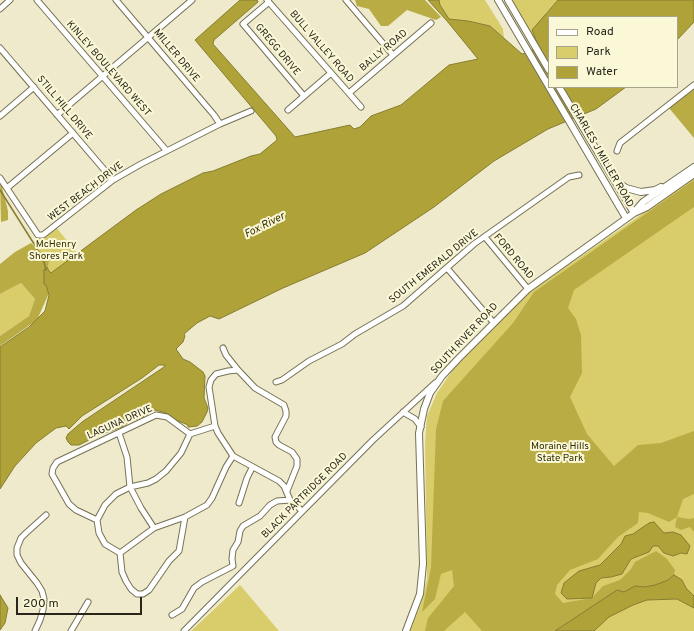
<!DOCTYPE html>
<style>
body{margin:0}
#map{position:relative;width:694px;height:631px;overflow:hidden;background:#eeeacb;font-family:Overpass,sans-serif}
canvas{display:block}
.legend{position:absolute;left:548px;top:16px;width:130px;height:72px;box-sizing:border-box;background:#fbf8d8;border:1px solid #a7a48c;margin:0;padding:5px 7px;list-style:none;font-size:12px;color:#28261b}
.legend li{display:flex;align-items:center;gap:8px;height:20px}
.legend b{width:20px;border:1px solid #a7a48c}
.scale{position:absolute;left:16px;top:597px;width:126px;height:18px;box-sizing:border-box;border:2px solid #28261b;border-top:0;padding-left:5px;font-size:12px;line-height:14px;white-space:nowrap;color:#28261b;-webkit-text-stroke:3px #fbf8d8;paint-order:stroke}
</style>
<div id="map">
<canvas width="694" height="631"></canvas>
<ul class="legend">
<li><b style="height:5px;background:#fff"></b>Road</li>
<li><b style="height:11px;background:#d9cd6b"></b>Park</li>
<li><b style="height:11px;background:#aea239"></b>Water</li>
</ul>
<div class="scale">200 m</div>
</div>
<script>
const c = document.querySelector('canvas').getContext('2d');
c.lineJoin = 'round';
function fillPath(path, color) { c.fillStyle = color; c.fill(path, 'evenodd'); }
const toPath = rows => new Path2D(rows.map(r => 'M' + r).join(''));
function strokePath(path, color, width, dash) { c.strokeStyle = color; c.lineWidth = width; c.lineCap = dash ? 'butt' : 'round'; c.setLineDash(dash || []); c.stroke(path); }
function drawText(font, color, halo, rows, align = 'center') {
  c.font = font + ' Overpass,sans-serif'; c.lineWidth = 4; c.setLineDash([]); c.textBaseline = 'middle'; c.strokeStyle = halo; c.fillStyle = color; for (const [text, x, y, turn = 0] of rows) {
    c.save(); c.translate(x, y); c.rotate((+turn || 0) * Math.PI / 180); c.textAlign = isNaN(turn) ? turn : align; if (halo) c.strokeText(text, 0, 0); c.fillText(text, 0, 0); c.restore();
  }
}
fillPath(toPath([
 [439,0,485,0,503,29,504,38,490,26,468,21,449,19,440,5],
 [511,0,558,0,546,13,538,45,534,49,526,33,527,26,522,19],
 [694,178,694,631,410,631,422,601,427,579,425,444,427,416,437,393,454,368,528,293],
 [55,226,78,254,51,273,49,271,34,242],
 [21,283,35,299,29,316,0,336,0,294],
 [240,585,279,631,191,631]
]), '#d9cd6b');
fillPath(toPath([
 [355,0,425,0,441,17,436,20,407,10,388,26,381,26,369,9,357,6],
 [694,89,694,138,669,108],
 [694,180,694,207,574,290,568,308,576,319,581,335,582,373,570,397,587,434,614,466,638,445,661,443,694,431,694,494,683,499,677,517,689,519,694,518,694,532,690,527,681,530,675,527,677,517,669,522,648,513,639,512,638,523,618,537,598,559,570,570,557,585,555,594,563,603,592,598,603,586,620,580,631,569,635,562,656,551,667,559,675,570,674,575,668,580,655,585,645,587,635,586,624,592,617,590,555,631,482,631,465,612,444,631,425,631,428,618,454,586,452,570,441,574,435,599,422,612,431,568,436,429,443,401,513,323,534,292],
 [0,183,2,187,8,211,8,220,1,222],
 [31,243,43,254,50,255,48,266,44,270,46,285,49,293,37,320,0,346,0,336,29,316,35,299,21,283,0,294,0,264,15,252]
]), '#b9ac44');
const water = toPath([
 [240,0,257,0,258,2,214,40,213,44,295,137,350,125,354,129,360,127,371,116,401,105,449,65,478,59,447,21,428,0,439,0,440,5,449,19,468,21,490,26,522,54,534,49,538,45,532,30,558,0,694,0,694,22,677,40,677,17,549,17,549,87,626,87,596,109,548,129,494,161,434,207,365,253,283,288,219,319,210,316,197,323,184,334,185,336,183,342,176,349,183,359,190,362,203,372,205,376,204,398,208,408,207,412,202,422,197,426,188,427,188,425,176,420,166,413,155,410,143,417,131,421,122,427,97,436,79,445,71,445,68,442,66,438,68,434,82,422,164,367,165,365,159,365,142,378,82,416,69,429,66,426,56,428,36,443,15,466,0,489,0,347,29,327,45,311,49,295,46,285,44,284,44,270,47,267,49,271,51,273,136,210,161,194,203,173,213,171,251,156,260,154,277,140,276,136,195,40,240,0],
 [654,522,664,533,673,532,681,535,690,546,687,554,681,553,673,556,664,553,658,546,653,546,649,552,631,559,622,574,611,577,601,578,596,583,592,598,567,599,561,593,564,583,579,571,600,565,621,544,625,536,633,534,649,523,654,522],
 [674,575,682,580,686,588,694,596,694,608,677,599,647,600,633,605,609,617,594,631,555,631,617,590,624,592,635,586,645,587,655,585,668,580,674,575],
 [0,595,8,608,5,623,0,630,0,595]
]);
fillPath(water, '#aea239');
strokePath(water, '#867d30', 1);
strokePath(toPath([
 [0,190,36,247,44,262,46,270]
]), '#867d30', 1.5);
const minor = toPath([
 [37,0,166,150],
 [116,0,214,115,220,124],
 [267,0,361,107],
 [346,0,393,55],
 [269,2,243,24,304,96],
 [0,9,10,0],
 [0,48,113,180],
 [349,93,431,23],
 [288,110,331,73],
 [57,115,192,0],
 [0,116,34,87],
 [617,151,620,143,694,85],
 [0,178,38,235,43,235,113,180,141,164,220,124,251,111],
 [7,188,73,133],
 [485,237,528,289],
 [447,268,493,322],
 [223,348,226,355,238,370,255,388,284,405,286,411,286,416,275,437,276,442,279,445,292,452,297,459,297,466,287,491],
 [276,382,282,380,309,361,342,344,355,334,403,306,474,244,569,177,579,175],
 [403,412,415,419,421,427],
 [215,426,218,433,233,456,279,481,284,486,290,500,302,511],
 [119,433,127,457,130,487,141,508,154,528],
 [239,503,247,478,252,468],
 [97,520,76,510,69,504,52,474,53,468,57,462,156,415,167,417,190,434,215,426,209,387,211,380,216,374,228,371,238,370],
 [97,520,105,505,116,494,130,487,148,483,156,479,166,471,181,453,190,434],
 [97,520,99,533,105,544,120,553],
 [120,553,154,528,185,517,207,505,212,498,226,467,233,456],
 [120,553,122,572,126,581,131,589,137,594,143,594,149,590,169,561,179,551,185,517],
 [172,615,182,609,194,588,202,582,233,566,232,559,233,550,238,542,240,531,243,526,260,516,270,505,277,501,290,500],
 [35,631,40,620,43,610,44,599,42,591,37,583,21,563,17,555,17,548,21,538,26,533,46,515],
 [71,631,88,602],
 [184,631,373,440,435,383]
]);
const tertiary = toPath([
 [498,0,626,218],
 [508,0,549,70],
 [559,87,634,213],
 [616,181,626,188,641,192,655,190,661,187],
 [636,210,643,202,694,167],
 [406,631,420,594,423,564,419,433,424,409,430,393,442,376,458,359,528,289,634,213,647,207,694,174]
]);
strokePath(minor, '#747155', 7);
strokePath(tertiary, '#747155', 8);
strokePath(minor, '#fff', 5);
strokePath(tertiary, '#fff', 6);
drawText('10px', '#28261b', '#fbf8d8', [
 ["BULL VALLEY ROAD",321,47,49],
 ["GREGG DRIVE",277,50,50],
 ["BALLY ROAD",384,51,-40],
 ["MILLER DRIVE",176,56,50],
 ["KINLEY BOULEVARD WEST",108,69,49],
 ["STILL HILL DRIVE",64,108,50],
 ["CHARLES J MILLER ROAD",601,156,60],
 ["WEST BEACH DRIVE",86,192,-37],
 ["FORD ROAD",513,257,50],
 ["SOUTH EMERALD DRIVE",434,267,-39],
 ["SOUTH RIVER ROAD",465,339,-47],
 ["LAGUNA DRIVE",120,423,-24],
 ["BLACK PARTRIDGE ROAD",305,496,-45]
]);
drawText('10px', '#322d00', '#fbf8d8', [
 ["McHenry",56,245],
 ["Shores Park",56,257],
 ["Moraine Hills",560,447],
 ["State Park",560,459]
]);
drawText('italic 11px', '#342e01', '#fbf8d8', [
 ["Fox River",265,226,-27]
]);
</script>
